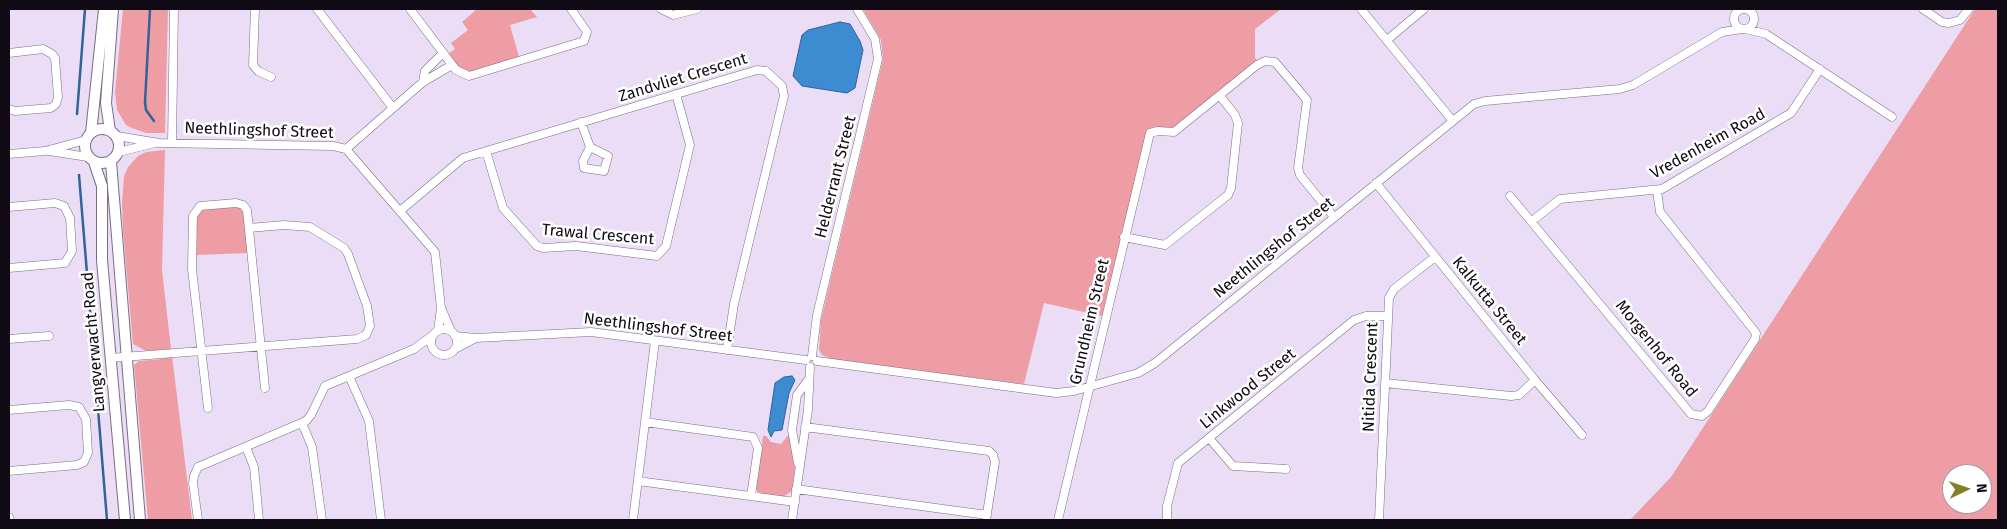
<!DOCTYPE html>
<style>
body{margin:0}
#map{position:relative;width:2007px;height:529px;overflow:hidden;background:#ecddf7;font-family:"Fira Sans",sans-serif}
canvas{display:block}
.frame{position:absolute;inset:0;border:10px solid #0f0a13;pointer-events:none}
.north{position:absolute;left:1942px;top:464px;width:50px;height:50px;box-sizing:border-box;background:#fff;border:1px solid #9f9da1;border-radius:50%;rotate:87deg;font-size:14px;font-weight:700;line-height:20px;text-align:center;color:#0f0a13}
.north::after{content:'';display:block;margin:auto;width:18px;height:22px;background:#847f27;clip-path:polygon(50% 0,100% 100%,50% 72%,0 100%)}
</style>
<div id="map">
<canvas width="2007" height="529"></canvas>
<div class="frame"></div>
<div class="north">N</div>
</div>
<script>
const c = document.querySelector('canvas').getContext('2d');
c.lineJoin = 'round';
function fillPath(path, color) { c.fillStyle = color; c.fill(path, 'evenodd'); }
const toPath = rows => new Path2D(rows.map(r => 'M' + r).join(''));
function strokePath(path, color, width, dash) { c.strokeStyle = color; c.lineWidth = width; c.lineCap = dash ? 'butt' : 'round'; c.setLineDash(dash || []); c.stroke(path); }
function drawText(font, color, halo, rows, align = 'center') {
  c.font = font + ' "Fira Sans",sans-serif'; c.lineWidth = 5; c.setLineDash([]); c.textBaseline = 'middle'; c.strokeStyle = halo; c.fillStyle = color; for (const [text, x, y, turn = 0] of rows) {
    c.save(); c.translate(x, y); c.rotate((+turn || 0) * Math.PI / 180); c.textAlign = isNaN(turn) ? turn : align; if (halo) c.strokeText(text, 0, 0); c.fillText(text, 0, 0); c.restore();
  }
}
fillPath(toPath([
 [123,9,168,9,165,133,146,133,132,128,126,125,117,110,115,92],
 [477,9,530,9,537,17,510,25,519,57,470,72,459,68,448,54,455,49,451,43,468,30,462,22],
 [863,9,1281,9,1255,29,1255,58,1257,60,1174,128,1155,127,1147,132,1102,316,1044,303,1024,384,834,360,822,355,819,350,821,320,883,59,881,40],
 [1975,9,1998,9,1998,520,1630,520,1671,477],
 [1952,474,1982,474,1982,504,1952,504],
 [165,150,162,270,171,349,146,351,133,344,123,231,122,204,124,176,128,167,138,156,146,152],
 [236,206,244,211,248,253,196,255,197,215,201,209],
 [172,355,192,520,148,520,134,365,139,361,162,359],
 [790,433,795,467,792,491,783,497,758,493,756,488,763,436,766,436,771,442,781,444]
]), '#ee9da5');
const water = toPath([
 [840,22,850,24,860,41,863,50,855,88,847,93,802,86,793,76,802,35,808,30,840,22],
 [792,376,795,380,789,393,782,430,774,431,771,437,768,430,775,383,784,377,792,376]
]);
fillPath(water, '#3d8bd1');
strokePath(water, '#2f6498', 1);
strokePath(toPath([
 [150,9,145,102,146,110,154,121],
 [77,114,85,9],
 [79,175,107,520]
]), '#2f6498', 2.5);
const minor = toPath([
 [255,9,253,65,258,71,271,77],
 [317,9,393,108],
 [410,9,456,70,469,76,584,41,587,32,571,9],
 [661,9,673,15,697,9],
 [1361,9,1452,120],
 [1923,9,1942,22,1949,23,1960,20,1969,9],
 '1734 19a10 10 0 1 1 20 0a10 10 0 1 1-20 0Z',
 [1746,29,1766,34,1892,117],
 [1387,40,1424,9],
 [9,53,43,49,52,54,55,58,58,97,56,104,51,108,15,111,9,109],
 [423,82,425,71,443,53],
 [581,122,590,147,608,156,604,171,584,168,583,161,590,147],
 [117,136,159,143,333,146,346,149,435,252,441,308,438,331],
 [172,143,174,9],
 [346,149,423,82,452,65],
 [49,151,88,157],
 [486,151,503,208,537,246,543,248,576,246,657,256,666,246,690,145,676,94],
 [119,152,155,143],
 [9,154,45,151,86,140],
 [1376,183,1535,380,1582,435],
 [1510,196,1691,414,1702,416,1708,411,1755,339,1756,333,1660,212,1657,191],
 [9,207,55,203,64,206,70,218,72,251,65,263,9,268],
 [400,211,463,158,757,70,766,71,782,86,784,96,734,304,727,350],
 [1532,221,1560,199,1662,189,1791,113,1820,69],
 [1124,237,1165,245,1228,195,1231,188,1238,123,1235,115,1220,96],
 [442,310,451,331],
 '431 342a13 13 0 1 1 26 0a13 13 0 1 1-26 0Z',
 [455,336,476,338,591,332,806,360],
 [9,339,49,336],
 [455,349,476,338],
 [812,356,817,315,878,59,875,39,857,9],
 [110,358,357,339,366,335,370,326,367,306,348,254,344,248,310,227,284,225,249,228],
 [817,361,1056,393,1074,391,1138,373,1155,363,1474,104,1485,101,1620,89,1633,85,1722,32,1742,29],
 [349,376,369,421,381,520],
 [1385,383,1511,396,1519,395,1535,380],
 [208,408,192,269,193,216,200,206,236,203,243,205,247,210,265,388],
 [9,410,69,405,79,407,86,419,88,453,84,462,77,465,9,471],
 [645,422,753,437,758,448,751,496],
 [302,423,312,447,322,520],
 [805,427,989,451,993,455,995,462,986,520],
 [1209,438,1233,466,1286,469],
 [246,447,254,467,259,520],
 [798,463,792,430,797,395,808,380],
 [638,481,795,502],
 [796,489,987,515],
 [9,517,10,520],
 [198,520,193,483,194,476,198,467,306,421,311,415,325,386,414,349,433,335],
 [633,520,655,341],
 [792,520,808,410,810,367],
 [1058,520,1150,133,1158,131,1174,132,1257,65,1265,61,1275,62,1307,100,1298,168,1300,175,1334,217],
 [1167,520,1167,506,1178,463,1354,320,1366,316,1387,316],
 [1379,520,1389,298,1394,289,1435,257]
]);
const tertiary = toPath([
 '85 146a17 17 0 1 1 34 0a17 17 0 1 1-34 0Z',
 [110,131,106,103,113,9],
 [91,133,104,9],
 [94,162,102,186,102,260,125,520],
 [111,162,140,520]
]);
strokePath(minor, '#7a6d84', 9);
strokePath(tertiary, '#7a6d84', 12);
strokePath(minor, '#fff', 8);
strokePath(tertiary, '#fff', 10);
drawText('16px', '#0f0a13', '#fff', [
 ["Zandvliet Crescent",683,78,-17],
 ["Neethlingshof Street",259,131,2],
 ["Vredenheim Road",1708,144,-29],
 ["Helderrant Street",836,177,-76],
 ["Trawal Crescent",598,235,5],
 ["Neethlingshof Street",1274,248,-39],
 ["Kalkutta Street",1489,301,51],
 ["Grundheim Street",1090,322,-77],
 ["Neethlingshof Street",658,328,7],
 ["Langverwacht Road",94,342,-95],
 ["Morgenhof Road",1656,349,51],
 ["Nitida Crescent",1371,377,-88],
 ["Linkwood Street",1248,389,-39]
]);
</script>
